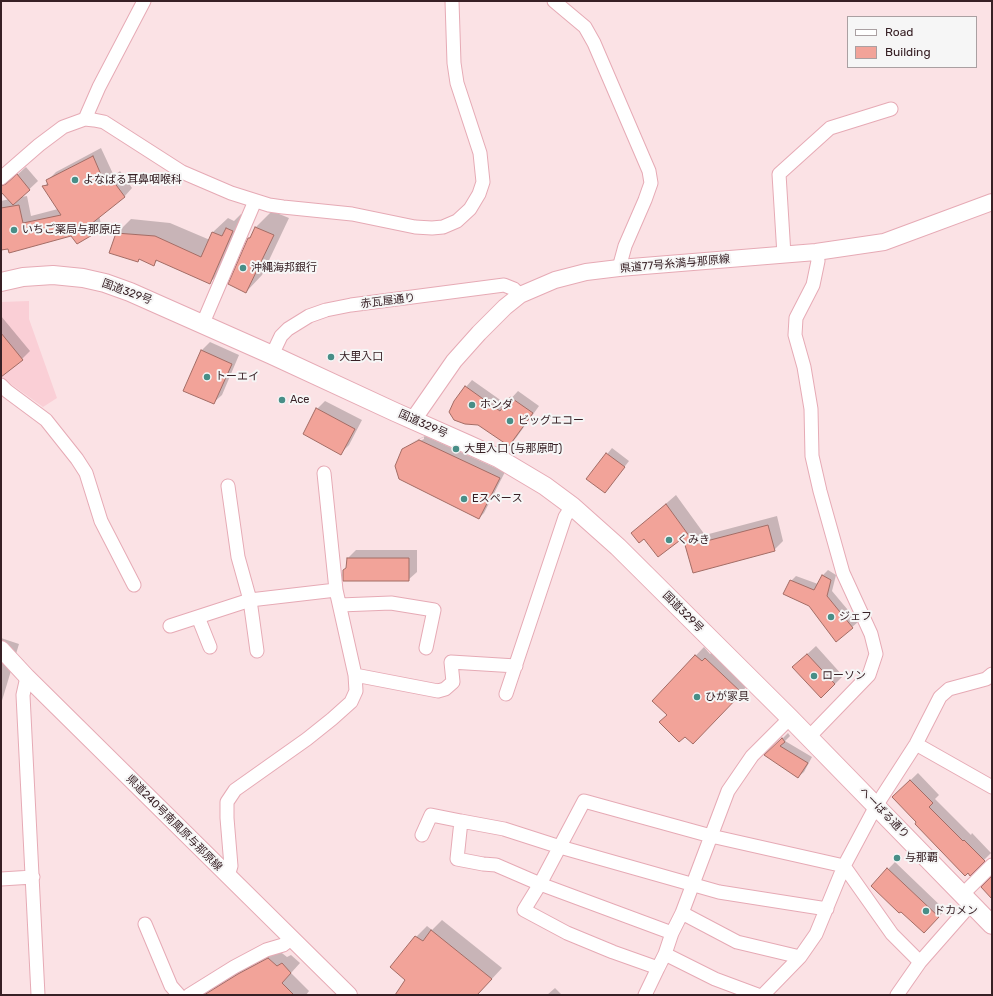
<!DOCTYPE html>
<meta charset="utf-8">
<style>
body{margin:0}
#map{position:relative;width:993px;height:996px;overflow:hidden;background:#fbe2e5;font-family:Rubik,sans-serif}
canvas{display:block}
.frame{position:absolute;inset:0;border:2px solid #372025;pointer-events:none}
.legend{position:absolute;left:847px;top:16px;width:130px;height:52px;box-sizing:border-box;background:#f6f6f6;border:1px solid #aaa0a2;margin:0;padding:5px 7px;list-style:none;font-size:12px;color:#372025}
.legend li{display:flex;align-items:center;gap:8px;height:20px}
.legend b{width:20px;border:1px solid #aaa0a2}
</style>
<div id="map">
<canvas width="993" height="996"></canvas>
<div class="frame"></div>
<ul class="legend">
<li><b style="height:5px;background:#fff"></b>Road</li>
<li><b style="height:11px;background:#f2a399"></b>Building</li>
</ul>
</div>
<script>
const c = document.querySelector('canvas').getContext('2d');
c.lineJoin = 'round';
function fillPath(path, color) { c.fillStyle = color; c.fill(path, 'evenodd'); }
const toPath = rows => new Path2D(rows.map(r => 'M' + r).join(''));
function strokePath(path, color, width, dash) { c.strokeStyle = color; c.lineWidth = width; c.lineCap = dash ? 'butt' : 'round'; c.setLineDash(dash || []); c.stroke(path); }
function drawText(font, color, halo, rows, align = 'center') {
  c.font = font + ' Rubik,"Noto Sans JP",sans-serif'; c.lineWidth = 4; c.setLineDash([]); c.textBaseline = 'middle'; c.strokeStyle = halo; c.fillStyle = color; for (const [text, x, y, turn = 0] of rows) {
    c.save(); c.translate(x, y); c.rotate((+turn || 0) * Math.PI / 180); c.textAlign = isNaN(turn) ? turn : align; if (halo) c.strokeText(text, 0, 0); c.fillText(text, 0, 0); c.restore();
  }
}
fillPath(toPath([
 [29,301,29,319,57,398,43,407,1,377,1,302]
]), '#facfd6');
fillPath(toPath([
 [101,148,114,176,120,171,132,188,124,197,99,216,101,224,93,233,71,235,1,249,1,201,10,199,1,190,1,186,7,180,16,176,26,167,38,181,21,197,27,196,31,216,58,209,44,187,48,182,47,181,56,172],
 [272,211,289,218,262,275,246,292,249,238,253,234,256,227],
 [241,214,247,217,224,269,209,283,158,260,154,264,140,258,138,261,117,233,131,219,170,223,210,240,213,232,228,218,234,221],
 [1,316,30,351,22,359,1,370],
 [210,342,239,355,222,395,213,403,202,350],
 [472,380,506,404,518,391,539,406,516,438,509,445,466,387],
 [325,401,362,420,349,445,341,453,317,409],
 [425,436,505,472,484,513,479,518,403,449,405,447,405,448,424,439,424,437,407,445],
 [612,448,629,461,605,492,588,478],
 [676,495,705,535,777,516,783,541,774,550,694,571,684,536,644,537,632,533],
 [356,550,417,550,417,572,408,580,347,567,348,558],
 [828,570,836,575,832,591,858,622,836,641,791,581,796,576,818,584,823,575],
 [1,638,19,644,1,704],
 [816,646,843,676,835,684,802,659],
 [704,647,710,654,714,651,749,684,701,735,668,715,653,700],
 [788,733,790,736,785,741,812,757,804,772,798,777,766,755],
 [918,773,939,795,935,799,971,835,972,833,991,853,970,874,893,797],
 [895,862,945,910,931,925,872,886],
 [442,920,502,968,477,995,396,995,407,980,416,937,427,926,432,930],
 [278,950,287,957,291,955,300,963,291,973,309,991,306,995,201,995,248,965],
 [555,988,562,995,547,995]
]), '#0003');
const building = toPath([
 [93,156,105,184,111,178,125,197,91,224,94,234,77,244,71,236,9,253,8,249,1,250,1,208,19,205,23,223,61,215,42,186,48,185,46,180,93,156],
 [17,174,30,190,13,205,1,192,1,186,6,184,17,174],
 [255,227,274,235,246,293,228,284,248,238,250,238,255,227],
 [226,228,233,231,210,284,156,260,154,266,139,259,138,262,109,253,116,233,155,236,201,257,212,232,222,236,226,228],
 [1,333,23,360,1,377,1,333],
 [201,350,232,364,214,404,183,391,201,350],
 [465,386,500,411,510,397,533,413,509,446,478,425,465,424,454,420,449,412,454,401,465,386],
 [316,408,355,429,341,455,303,434,316,408],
 [419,440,500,478,479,519,399,479,395,466,402,449,419,440],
 [606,453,625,467,605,493,586,479,606,453],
 [666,504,695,544,768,525,775,551,693,573,683,538,658,557,644,539,639,543,631,533,666,504],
 [347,558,409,558,409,581,343,581,343,570,346,568,347,558],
 [822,575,831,580,827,596,853,628,836,642,809,606,783,594,790,580,814,590,822,575],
 [807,654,835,684,821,698,792,667,807,654],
 [695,655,702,661,705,658,742,693,693,744,685,737,679,742,659,722,667,715,652,701,695,655],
 [782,738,785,742,780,746,808,763,798,778,764,755,782,738],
 [910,780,933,803,929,807,963,841,964,840,985,861,970,876,968,873,965,876,915,824,916,822,892,797,910,780],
 [887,868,939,917,924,933,901,912,899,913,871,886,887,868],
 [992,876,992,899,981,887,992,876],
 [431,930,492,979,477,995,395,995,405,980,390,967,415,936,423,941,431,930],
 [268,958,277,966,282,963,291,973,282,983,294,995,204,995,238,974,268,958]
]);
fillPath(building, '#f2a399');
strokePath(building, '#a36c65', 1);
const minor = toPath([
 [554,1,585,27,594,43,649,171,651,183,645,200,625,246,619,268],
 [85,119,99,87,144,1],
 [1,178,39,145,63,127,85,119,94,120,104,122,182,172,231,193,269,205,283,207,352,214,415,227,432,228,443,227,457,221,470,209,479,194,483,182,480,153,457,83,454,63,452,1],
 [784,255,779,174,830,128,891,109],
 [203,323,255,201],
 [272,355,281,336,288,329,309,316,326,310,351,305,504,285,514,289,520,295],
 [1,385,7,391,46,420,77,459,86,473,101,521,134,585],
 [228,486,238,557,250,600,336,590],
 [340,605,391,603,434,610,426,648],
 [198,617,210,647],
 [170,626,250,600,257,651],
 [355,675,438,691,445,689,453,682,451,662,516,666],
 [27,677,23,695,38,995],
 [506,694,565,517,572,506],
 [809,737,869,675,876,654,871,634,843,573,820,491,812,456,811,409,804,367,795,335,796,318,813,285,818,261,816,252],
 [916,744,992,787],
 [422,835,431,815,461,821],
 [228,876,231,866,227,818,227,802,235,790,307,739,332,719,351,702,356,691,355,675,336,590,324,473],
 [1,879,33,877],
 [962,895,992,865],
 [682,913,737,942,800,957],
 [145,924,171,986,179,995],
 [672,933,540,884,496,865,483,864,457,859,461,821,504,829,560,847,719,892,827,909],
 [665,954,658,968,613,952,567,933,524,910,540,884,584,801,711,836,844,866,892,934,920,962],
 [189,995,234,967,266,950,283,945,292,938],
 [645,995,658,968],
 [758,995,715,979,665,954,672,933,682,913,728,791,752,756,790,718],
 [763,995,800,957,816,934,844,866,876,806,916,744,940,697,949,689,986,679,992,674],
 [897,995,920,962,971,904]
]);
const major = toPath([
 [413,420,454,361,479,333,505,307,520,295,555,280,586,272,619,268,816,252,884,242,992,202],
 [1,649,27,677,349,995]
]);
const highway = toPath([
 [1,282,23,277,53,275,83,278,105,283,130,292,272,355,395,412,467,444,498,458,545,486,572,506,618,547,790,718,992,925]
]);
strokePath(minor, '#e6aab5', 15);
strokePath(major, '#e6aab5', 18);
strokePath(highway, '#e6aab5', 20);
strokePath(minor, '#fff', 13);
strokePath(major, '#fff', 16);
strokePath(highway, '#fff', 18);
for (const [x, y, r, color] of [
 [75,180,4,"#488e87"],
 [14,230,4,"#488e87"],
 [243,268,4,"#488e87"],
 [331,357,4,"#488e87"],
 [207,377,4,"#488e87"],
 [282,400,4,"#488e87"],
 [472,405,4,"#488e87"],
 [510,421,4,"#488e87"],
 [456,449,4,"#488e87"],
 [464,499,4,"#488e87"],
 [669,540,4,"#488e87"],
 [831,617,4,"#488e87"],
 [814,676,4,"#488e87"],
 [697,697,4,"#488e87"],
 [897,858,4,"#488e87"],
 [926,911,4,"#488e87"]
]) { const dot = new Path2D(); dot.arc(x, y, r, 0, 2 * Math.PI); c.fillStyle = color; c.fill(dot); strokePath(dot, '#f6f6f6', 1.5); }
drawText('11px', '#372025', '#f6f6f6', [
 ["よなばる耳鼻咽喉科",83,180],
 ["いちご薬局与那原店",22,230],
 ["沖縄海邦銀行",251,268],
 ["大里入口",339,357],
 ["トーエイ",215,377],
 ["Ace",290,400],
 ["ホンダ",480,405],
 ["ビッグエコー",518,421],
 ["大里入口 (与那原町)",464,449],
 ["Eスペース",472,499],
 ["くみき",677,540],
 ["ジェフ",839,617],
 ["ローソン",822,676],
 ["ひが家具",705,697],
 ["与那覇",905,858],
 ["ドカメン",934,911]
], 'left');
drawText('11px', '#372025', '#f6f6f6', [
 ["県道77号糸満与那原線",675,264,-5],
 ["国道329号",127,292,20],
 ["赤瓦屋通り",388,301,-7],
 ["国道329号",423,424,24],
 ["国道329号",683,612,45],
 ["へーばる通り",884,813,46],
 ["県道240号南風原与那原線",174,823,45]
]);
</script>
